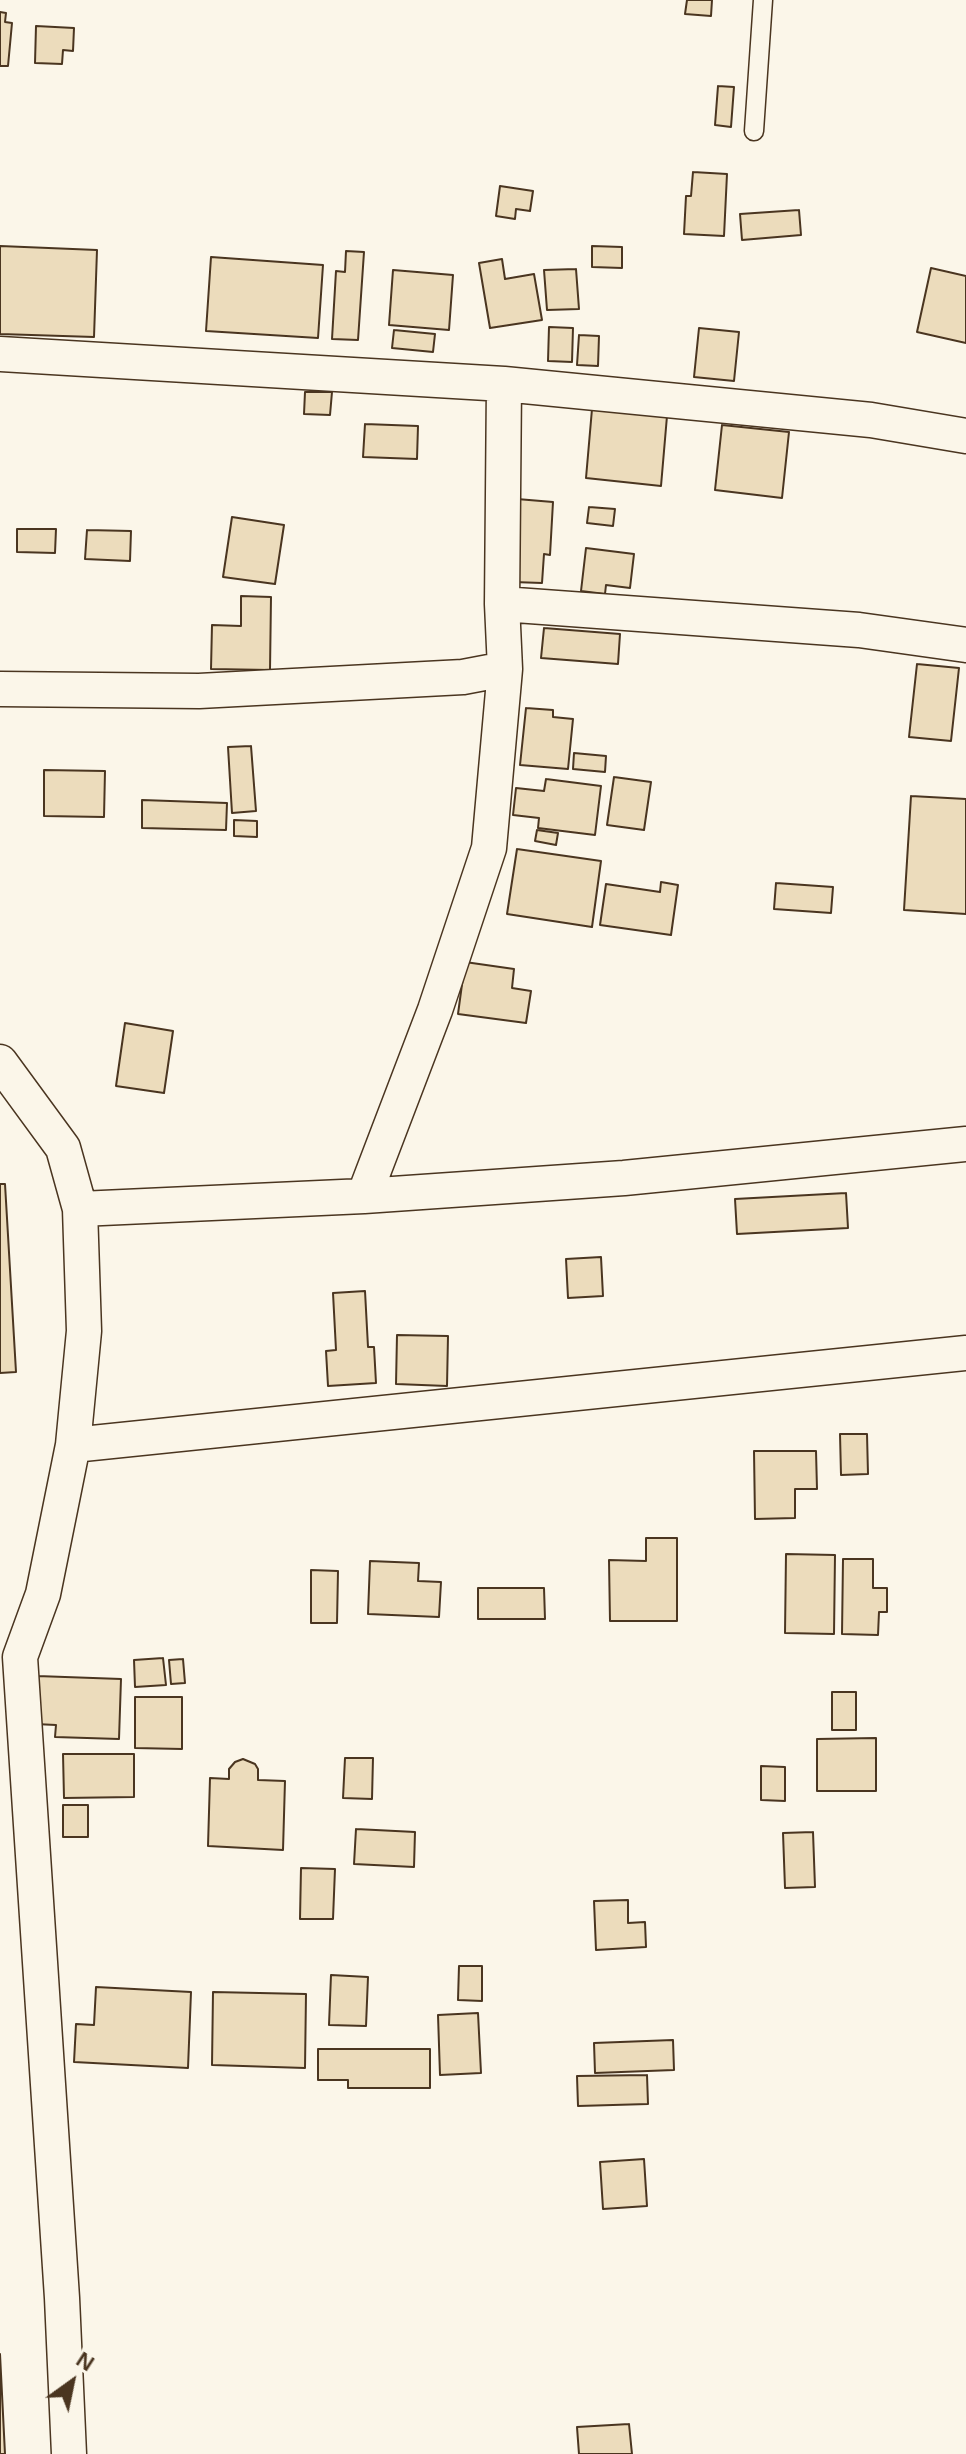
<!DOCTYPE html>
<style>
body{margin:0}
#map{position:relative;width:966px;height:2454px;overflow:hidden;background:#fbf6e9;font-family:Arial,sans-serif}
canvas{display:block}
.north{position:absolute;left:32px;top:2342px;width:80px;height:80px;-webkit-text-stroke:6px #fbf6e9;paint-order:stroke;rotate:33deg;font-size:22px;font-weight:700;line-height:32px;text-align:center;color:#4a3520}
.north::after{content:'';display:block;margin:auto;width:28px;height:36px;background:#4a3520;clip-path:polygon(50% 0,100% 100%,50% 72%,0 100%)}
</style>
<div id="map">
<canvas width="966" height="2454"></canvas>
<div class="north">N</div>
</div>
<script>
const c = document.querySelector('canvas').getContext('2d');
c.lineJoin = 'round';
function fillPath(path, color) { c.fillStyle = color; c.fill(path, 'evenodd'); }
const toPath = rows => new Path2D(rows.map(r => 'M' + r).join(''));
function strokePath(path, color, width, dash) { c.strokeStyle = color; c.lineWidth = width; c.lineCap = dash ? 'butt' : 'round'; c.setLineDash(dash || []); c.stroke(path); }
const building = toPath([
 [687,0,712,0,711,16,685,14,687,0],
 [0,12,6,13,5,22,12,23,8,66,0,66,0,12],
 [36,26,74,28,73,51,63,50,62,64,35,63,36,26],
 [718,86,734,87,731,127,715,125,718,86],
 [693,172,727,174,724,236,684,234,686,196,691,196,693,172],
 [500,186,533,191,530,211,516,209,515,219,496,216,500,186],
 [799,210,801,235,742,240,740,214,799,210],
 [0,246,97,250,94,337,0,334,0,246],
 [592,246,622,247,622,268,592,267,592,246],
 [346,251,364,252,358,340,332,339,336,271,345,272,346,251],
 [211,257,323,265,318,338,206,331,211,257],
 [502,259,505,279,534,274,542,320,490,328,479,263,502,259],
 [931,268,966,276,966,343,917,332,931,268],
 [576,269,579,309,547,310,544,270,576,269],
 [393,270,453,275,449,330,389,325,393,270],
 [549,327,573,328,572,362,548,361,549,327],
 [699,328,739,332,734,381,694,377,699,328],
 [394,330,435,334,433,352,392,348,394,330],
 [579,335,599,336,598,366,577,365,579,335],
 [305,392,332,392,330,415,304,414,305,392],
 [592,409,667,416,661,486,586,478,592,409],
 [365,424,418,426,417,459,363,457,365,424],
 [722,425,789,432,782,498,715,490,722,425],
 [517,499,553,502,550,555,544,554,542,583,513,582,517,499],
 [589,507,615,509,613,526,587,523,589,507],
 [232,517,284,525,275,584,223,577,232,517],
 [17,529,56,529,55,553,17,552,17,529],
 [87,530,131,531,130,561,85,559,87,530],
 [586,548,634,554,630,588,606,585,605,594,581,591,586,548],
 [241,596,271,597,270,670,211,669,212,625,241,626,241,596],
 [544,628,620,634,618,664,541,658,544,628],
 [917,664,959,668,951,741,909,737,917,664],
 [526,708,553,710,553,717,573,719,568,769,520,765,526,708],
 [251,746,256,811,232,813,228,747,251,746],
 [574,753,606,756,605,772,573,769,574,753],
 [44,770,105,771,104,817,44,816,44,770],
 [614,777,651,782,644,830,607,825,614,777],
 [546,779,601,786,595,835,538,828,539,818,513,815,516,788,544,791,546,779],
 [911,796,966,799,966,914,904,910,911,796],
 [142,800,227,803,226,830,142,828,142,800],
 [234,820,257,821,257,837,234,836,234,820],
 [537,830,558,833,556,845,535,841,537,830],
 [517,849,601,861,592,927,507,914,517,849],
 [661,882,678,885,671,935,600,925,606,884,660,892,661,882],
 [776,883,833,887,831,913,774,909,776,883],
 [465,962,514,969,512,988,531,991,526,1023,458,1014,465,962],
 [125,1023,173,1031,164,1093,116,1086,125,1023],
 [0,1184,5,1184,16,1372,0,1373,0,1184],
 [846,1193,848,1228,737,1234,735,1199,846,1193],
 [601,1257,603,1296,568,1298,566,1259,601,1257],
 [365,1291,368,1347,374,1347,376,1383,328,1386,326,1351,336,1350,333,1293,365,1291],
 [397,1335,448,1336,447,1386,396,1384,397,1335],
 [840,1434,867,1434,868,1474,841,1475,840,1434],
 [754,1451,816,1451,817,1489,795,1489,795,1518,755,1519,754,1451],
 [646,1538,677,1538,677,1621,610,1621,609,1560,646,1561,646,1538],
 [786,1554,835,1555,834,1634,785,1633,786,1554],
 [843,1559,873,1559,873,1588,887,1588,887,1612,879,1612,878,1635,842,1634,843,1559],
 [370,1561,419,1563,418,1581,441,1582,439,1617,368,1614,370,1561],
 [311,1570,338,1571,337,1623,311,1623,311,1570],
 [478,1588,544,1588,545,1619,478,1619,478,1588],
 [163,1658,166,1685,135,1687,134,1660,163,1658],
 [183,1659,185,1683,171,1684,169,1660,183,1659],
 [37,1676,121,1679,119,1739,55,1737,56,1725,35,1724,37,1676],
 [832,1692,856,1692,856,1730,832,1730,832,1692],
 [135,1697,182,1697,182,1749,135,1748,135,1697],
 [876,1738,876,1791,817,1791,817,1739,876,1738],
 [63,1754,134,1754,134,1797,64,1798,63,1754],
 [345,1758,373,1758,372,1799,343,1798,345,1758],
 [243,1759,255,1764,258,1769,258,1780,285,1781,283,1850,208,1846,210,1778,229,1779,229,1769,235,1762,243,1759],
 [761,1766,785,1767,785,1801,761,1800,761,1766],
 [63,1805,88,1805,88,1837,63,1837,63,1805],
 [356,1829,415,1832,414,1867,354,1864,356,1829],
 [813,1832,815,1887,785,1888,783,1833,813,1832],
 [301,1868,335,1869,333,1919,300,1919,301,1868],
 [628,1900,628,1923,645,1922,646,1947,596,1950,594,1901,628,1900],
 [459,1966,482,1966,482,2001,458,2000,459,1966],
 [331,1975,368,1977,366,2026,329,2025,331,1975],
 [96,1987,191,1992,188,2068,74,2062,76,2024,94,2025,96,1987],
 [213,1992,306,1994,305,2068,212,2065,213,1992],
 [478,2013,481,2073,440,2075,438,2015,478,2013],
 [673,2040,674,2070,595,2073,594,2043,673,2040],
 [318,2049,430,2049,430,2088,348,2088,348,2080,318,2080,318,2049],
 [647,2075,648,2104,578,2106,577,2076,647,2075],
 [644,2159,647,2206,603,2209,600,2162,644,2159],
 [0,2354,5,2454,0,2454,0,2354],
 [629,2424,632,2454,579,2454,577,2427,629,2424]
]);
fillPath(building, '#ecdcbc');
strokePath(building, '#4a3520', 2);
const service = toPath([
 [754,131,763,0]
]);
const minor = toPath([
 [0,354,504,384,871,420,966,436],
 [502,604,859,630,966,645],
 [0,689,199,691,463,677,505,669],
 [0,1062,63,1148,80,1209,84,1331,73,1445,43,1594,20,1657,62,2298,69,2454],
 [364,1196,435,1010,489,848,505,669,502,604,504,384],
 [80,1209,364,1196,624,1178,966,1144],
 [73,1445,966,1353]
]);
strokePath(service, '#4a3520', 21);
strokePath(minor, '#4a3520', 37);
strokePath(service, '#fbf6e9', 18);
strokePath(minor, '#fbf6e9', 34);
</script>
